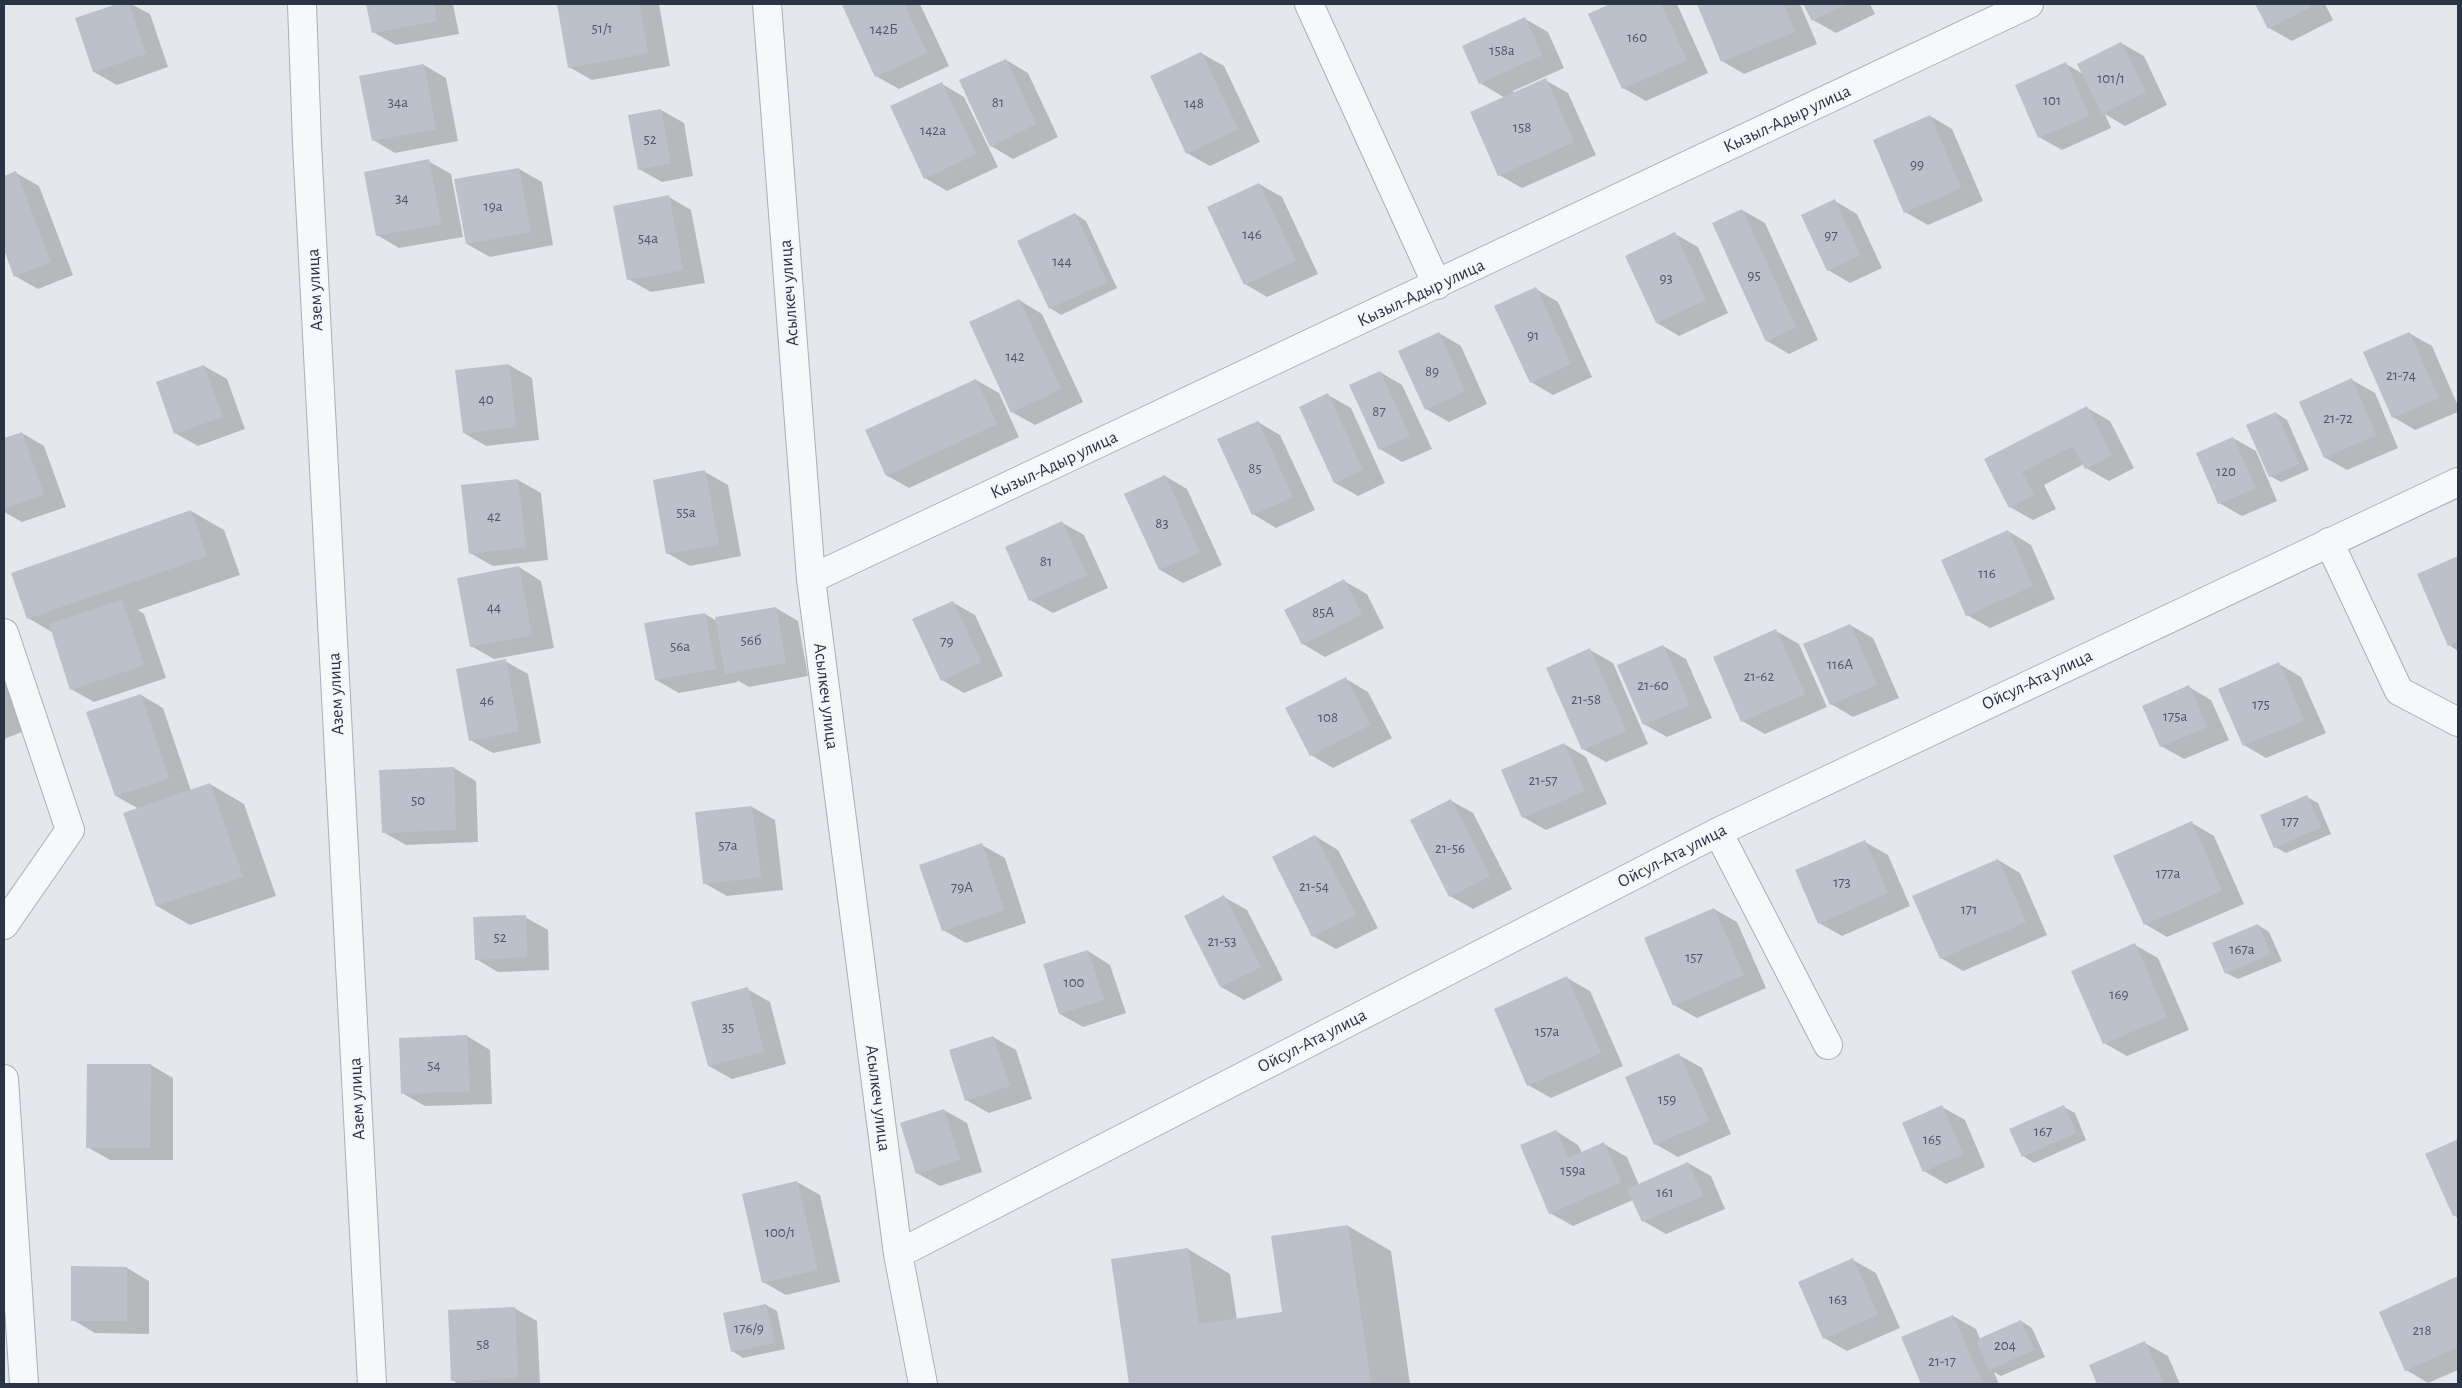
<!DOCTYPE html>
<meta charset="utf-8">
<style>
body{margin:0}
#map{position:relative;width:2462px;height:1388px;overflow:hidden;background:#e4e7ec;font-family:"Alegreya Sans",sans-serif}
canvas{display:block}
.frame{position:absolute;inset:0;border:5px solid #2b3445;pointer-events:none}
</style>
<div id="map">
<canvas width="2462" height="1388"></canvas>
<div class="frame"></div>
</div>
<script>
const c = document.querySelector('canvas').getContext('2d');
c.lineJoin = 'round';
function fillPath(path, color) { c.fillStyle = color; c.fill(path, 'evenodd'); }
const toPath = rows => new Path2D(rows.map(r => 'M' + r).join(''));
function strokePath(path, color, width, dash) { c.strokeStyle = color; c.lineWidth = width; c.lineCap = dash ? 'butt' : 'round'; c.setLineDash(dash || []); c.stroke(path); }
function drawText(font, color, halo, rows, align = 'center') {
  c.font = font + ' "Alegreya Sans",sans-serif'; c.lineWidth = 4; c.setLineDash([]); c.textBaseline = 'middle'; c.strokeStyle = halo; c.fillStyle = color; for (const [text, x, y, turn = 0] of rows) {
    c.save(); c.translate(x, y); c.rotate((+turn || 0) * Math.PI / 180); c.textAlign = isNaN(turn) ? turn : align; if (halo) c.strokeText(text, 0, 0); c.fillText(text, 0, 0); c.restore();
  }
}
fillPath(toPath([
 [121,4,131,4,150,14,168,67,117,85,94,72,76,19],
 [367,4,453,4,459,34,396,45,373,32],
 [558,4,659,4,670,66,592,80,569,67],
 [847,4,920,4,949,66,899,89,876,76,843,5],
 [1613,4,1677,4,1708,73,1646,101,1623,88,1590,14],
 [1698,4,1800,4,1817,44,1744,74,1722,61],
 [1805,4,1870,4,1875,14,1836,33,1813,20],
 [2257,4,2325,4,2333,20,2292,41,2269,28],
 [1525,19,1548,32,1564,68,1513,91,1514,93,1545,80,1568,93,1596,155,1522,188,1499,175,1505,98,1480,83],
 [2121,43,2144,56,2167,105,2125,126,2105,114,2111,128,2062,150,2039,137,2066,64,2083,74],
 [1201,53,1224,66,1260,142,1210,166,1187,153],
 [1006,60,1028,73,1058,137,1013,159,991,146],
 [424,65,446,78,458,141,395,153,373,140],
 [942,84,964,97,998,167,947,191,925,178],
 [661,110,684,123,693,176,662,182,639,169],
 [1930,116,1952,129,1983,201,1928,225,1905,212],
 [428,161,451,174,463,237,399,248,377,235],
 [519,169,542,182,553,245,490,257,467,244],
 [16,173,39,186,73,275,38,289,15,276,4,246,4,178],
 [1259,184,1282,197,1318,274,1267,297,1245,284],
 [669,197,691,210,705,283,651,292,628,279],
 [1835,201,1857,214,1882,268,1850,283,1828,270],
 [1742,210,1765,223,1818,340,1789,354,1767,341],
 [1075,214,1086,221,1117,288,1061,315,1050,308],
 [1675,234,1698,247,1728,313,1679,336,1657,323],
 [1536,289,1558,302,1592,377,1553,395,1531,382],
 [1019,300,1042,314,1083,402,1035,425,1012,412],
 [1439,333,1461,346,1487,404,1449,422,1426,409],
 [2409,333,2432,346,2458,406,2458,412,2415,430,2393,417],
 [509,365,532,378,539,440,486,446,464,433],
 [204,366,227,379,245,429,198,446,175,433,158,382],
 [1380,372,1402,385,1432,449,1402,462,1380,449],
 [976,380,999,393,1019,437,909,488,886,475],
 [2352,380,2375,393,2398,448,2347,470,2324,457],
 [1328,395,1351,408,1385,483,1358,496,1335,483,1301,407],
 [2087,408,2110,421,2134,468,2109,481,2086,468,2084,464,2044,485,2056,509,2033,520,2010,507,1986,460],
 [2276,413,2287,420,2309,470,2281,482,2270,476],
 [1258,422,1280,435,1315,510,1276,528,1253,514],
 [22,433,44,446,66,507,22,522,4,512,4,439],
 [2233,438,2256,451,2277,501,2242,516,2219,503],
 [705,472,728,485,741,556,690,566,667,553],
 [1165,476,1187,489,1222,565,1183,583,1160,570],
 [518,480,541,493,548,560,493,566,470,553],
 [191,511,224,530,240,575,138,610,144,614,166,678,94,702,71,689,52,632,28,618],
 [1061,522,1084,535,1108,588,1053,613,1030,600],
 [2008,531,2031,545,2055,599,1990,628,1967,615],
 [2458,557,2458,651,2449,645,2418,574],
 [519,567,541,581,554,648,494,659,471,646],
 [1344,581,1367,594,1384,628,1325,657,1303,644],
 [952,602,975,615,1003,676,964,693,942,680],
 [776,608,798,621,808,676,749,687,737,680,738,682,679,693,656,680,705,614,717,621],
 [1850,625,1873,638,1899,698,1853,717,1831,704],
 [1776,631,1799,644,1827,707,1765,734,1742,721],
 [1663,646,1686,659,1712,718,1667,737,1644,724],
 [1590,650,1613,663,1648,744,1606,762,1583,749],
 [505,661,528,674,541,743,493,753,470,740],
 [2279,664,2301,677,2326,733,2266,758,2244,745],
 [1346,679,1368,692,1392,738,1333,768,1311,755],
 [4,682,12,687,27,730,4,739],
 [2189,687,2211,700,2229,740,2184,759,2161,746],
 [141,695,163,708,191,791,210,784,244,804,276,896,190,925,157,906,139,809,116,796],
 [1564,744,1586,757,1607,804,1546,830,1523,817],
 [454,768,476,781,478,842,406,845,383,832],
 [2307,797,2318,803,2331,834,2286,853,2275,847],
 [1450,800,1473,813,1512,889,1473,909,1450,896],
 [752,807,775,820,783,890,727,896,704,883,696,813],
 [2192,823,2214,836,2244,904,2167,937,2145,924],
 [1315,836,1338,850,1378,928,1336,949,1313,936],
 [1865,842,1888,855,1910,906,1842,936,1819,923],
 [982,845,1005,858,1026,923,966,943,943,930],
 [1998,860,2020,873,2047,935,1963,971,1941,958],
 [1224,897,1247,910,1283,980,1244,1000,1221,987,1185,916],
 [1714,909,1737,922,1766,988,1697,1018,1674,1005],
 [525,917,548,930,549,970,498,972,476,959],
 [2258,925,2269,932,2282,961,2238,979,2226,973],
 [2135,945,2158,958,2189,1030,2127,1056,2104,1043],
 [1088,951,1110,965,1126,1013,1083,1027,1060,1014],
 [1567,978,1590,991,1623,1066,1551,1098,1528,1085],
 [747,989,770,1002,786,1064,732,1079,709,1066],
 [467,1036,490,1050,492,1104,425,1106,402,1093],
 [993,1037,1016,1050,1032,1099,989,1113,966,1100],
 [1679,1055,1702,1068,1731,1134,1678,1157,1655,1144],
 [151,1065,173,1078,173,1160,110,1160,87,1147],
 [1942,1107,1965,1120,1985,1167,1946,1184,1924,1171],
 [2064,1107,2075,1113,2086,1140,2034,1163,2023,1156],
 [944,1110,967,1123,982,1172,940,1186,917,1173],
 [1556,1131,1578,1145,1582,1153,1604,1144,1627,1157,1639,1185,1688,1163,1711,1176,1725,1209,1666,1234,1643,1221,1633,1200,1573,1226,1550,1213],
 [2458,1140,2458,1218,2454,1215,2427,1154],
 [797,1182,820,1195,840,1282,786,1295,763,1282],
 [1348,1226,1391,1251,1410,1384,1130,1384,1112,1260,1188,1249,1230,1274,1237,1320,1284,1313],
 [1853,1260,1876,1273,1900,1328,1847,1351,1824,1338],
 [127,1268,149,1281,149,1334,95,1333,73,1320],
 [2458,1278,2458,1370,2428,1383,2406,1370,2380,1313],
 [766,1305,777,1311,785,1349,743,1358,732,1351],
 [514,1308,537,1321,540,1384,459,1384,452,1380],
 [1953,1316,1976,1329,1980,1339,2021,1321,2032,1328,2045,1357,2001,1376,1994,1372,1999,1384,1922,1384,1902,1338],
 [2145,1343,2168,1356,2180,1384,2098,1384,2090,1366]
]), '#0003');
fillPath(toPath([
 [117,4,129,4,146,54,93,72,75,18],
 [366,4,434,4,437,21,372,33],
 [557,4,639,4,648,53,568,68],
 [844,4,904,4,927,53,875,77,842,5],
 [1610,4,1661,4,1687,60,1622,89,1588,14],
 [1697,4,1784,4,1795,32,1721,62],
 [1803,4,1846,4,1812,21],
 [2255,4,2310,4,2311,7,2268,29],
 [1525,17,1542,55,1479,84,1462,46],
 [2121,42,2146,92,2102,114,2077,64],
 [1201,52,1238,129,1186,154,1150,76],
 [1006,59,1036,124,990,147,959,80],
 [2066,62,2089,116,2038,138,2015,85],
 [424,64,436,129,372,141,359,76],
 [1546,78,1574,142,1498,176,1470,112],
 [942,82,976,154,924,179,890,106],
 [661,109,671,163,638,170,628,115],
 [1930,115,1961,188,1904,213,1873,140],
 [429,159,441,224,376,236,364,172],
 [519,168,531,232,466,244,454,179],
 [16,171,51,262,14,277,4,250,4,176],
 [1259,183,1296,261,1244,285,1207,207],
 [669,195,683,270,627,280,613,206],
 [1835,199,1860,255,1827,271,1801,215],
 [1742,209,1796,327,1766,342,1712,223],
 [1075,213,1107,282,1049,309,1017,241],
 [1675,232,1706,300,1656,323,1625,256],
 [1536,287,1571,364,1530,383,1494,306],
 [1019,299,1061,389,1011,413,969,322],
 [1439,332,1465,391,1425,410,1398,351],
 [2409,332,2439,398,2392,418,2363,352],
 [509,364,516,427,463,433,455,370],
 [204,365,223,417,174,434,156,382],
 [1380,371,1410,436,1379,450,1349,385],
 [2352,378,2376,435,2324,458,2299,402],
 [976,379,997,424,886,476,865,430],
 [1328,393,1363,470,1334,483,1299,407],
 [2087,406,2112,455,2085,469,2073,446,2022,472,2034,495,2009,508,1984,459],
 [2276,412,2299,464,2269,477,2246,425],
 [1258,421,1293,497,1252,515,1217,439],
 [22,432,44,495,4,508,4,438],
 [2233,437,2256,488,2218,504,2196,453],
 [705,470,719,544,666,554,653,480],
 [1165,475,1200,552,1159,570,1124,494],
 [518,479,526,547,469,554,461,485],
 [191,510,207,556,27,619,11,573],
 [1062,521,1087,575,1029,601,1005,547],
 [2008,530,2033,586,1966,616,1941,560],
 [2458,556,2458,642,2448,646,2417,574],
 [519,566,532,635,470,647,457,578],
 [1344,579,1362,614,1302,645,1284,610],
 [122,600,144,665,70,690,49,624],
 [953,601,981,662,941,681,912,619],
 [776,607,786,663,725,674,715,617],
 [705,613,716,669,655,680,644,623],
 [1850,624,1877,685,1830,705,1803,644],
 [1776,629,1805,694,1741,722,1713,657],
 [1663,645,1690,705,1643,725,1617,665],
 [1590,648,1626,731,1582,750,1546,668],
 [506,659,519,731,469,741,456,669],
 [2279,662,2304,720,2243,746,2218,689],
 [1346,677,1370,725,1310,756,1285,708],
 [2189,685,2207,727,2160,747,2142,706],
 [141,694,169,779,115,796,86,712],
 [1564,743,1585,791,1522,818,1501,770],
 [454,767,456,830,382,833,379,770],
 [210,783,243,877,156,906,123,813],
 [2307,795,2321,827,2274,848,2260,815],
 [1451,799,1490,876,1449,897,1410,820],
 [752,806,761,877,703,884,695,812],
 [2192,821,2222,891,2144,925,2113,856],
 [1315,835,1356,915,1312,937,1272,857],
 [1865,840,1888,893,1818,924,1795,870],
 [982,843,1004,910,942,931,919,865],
 [1998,859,2026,922,1940,959,1912,896],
 [1224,895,1261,967,1220,987,1184,916],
 [1714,908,1744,975,1673,1006,1644,938],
 [526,915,527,957,475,960,473,917],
 [2258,924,2271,954,2225,974,2212,943],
 [2135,943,2167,1017,2103,1044,2071,971],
 [1088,950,1104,1000,1059,1014,1043,964],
 [1567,976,1601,1053,1527,1086,1494,1009],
 [748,987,764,1052,708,1066,691,1002],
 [467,1035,470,1091,401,1094,399,1038],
 [993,1036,1010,1086,965,1101,949,1050],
 [1679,1053,1709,1121,1654,1145,1625,1077],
 [87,1064,151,1064,150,1148,86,1148],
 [1942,1105,1963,1154,1923,1172,1902,1123],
 [2064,1105,2076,1133,2022,1157,2009,1129],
 [944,1109,960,1160,916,1174,900,1123],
 [1556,1130,1568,1158,1604,1142,1621,1182,1549,1214,1520,1145],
 [2458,1139,2458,1214,2453,1216,2425,1154],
 [1688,1162,1703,1196,1642,1222,1627,1189],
 [797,1181,818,1270,762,1283,742,1194],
 [1348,1225,1371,1384,1129,1384,1111,1259,1188,1248,1199,1324,1282,1312,1271,1236],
 [1853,1258,1878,1315,1823,1339,1798,1282],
 [71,1266,127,1267,127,1321,71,1321],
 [2458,1276,2458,1347,2405,1371,2379,1312],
 [766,1304,775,1343,731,1352,723,1313],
 [515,1307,518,1378,451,1381,448,1310],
 [1953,1315,1983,1384,1921,1384,1901,1337],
 [2021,1320,2034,1350,1989,1370,1976,1340],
 [2145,1341,2164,1384,2097,1384,2089,1365]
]), '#bbc0ca');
const minor = toPath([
 [302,4,307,144,372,1384],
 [767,4,811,579,898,1254,923,1384],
 [1309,4,1437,285],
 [2329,542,2399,691,2458,722],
 [811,579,2029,4],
 [4,633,70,830,4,925],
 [1718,832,1828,1045],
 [4,1079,24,1384],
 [898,1254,1718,832,2458,482]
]);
strokePath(minor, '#a9aeb7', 30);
strokePath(minor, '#f7f8fa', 28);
drawText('15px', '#4f5766', null, [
 ["51/1",602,28],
 ["142Б",884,29],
 ["160",1637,37],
 ["158а",1502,50],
 ["101/1",2111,78],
 ["101",2052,100],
 ["34а",398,102],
 ["81",998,102],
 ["148",1194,103],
 ["158",1522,127],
 ["142а",933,130],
 ["52",650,139],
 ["99",1917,164],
 ["34",402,198],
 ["19а",493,206],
 ["146",1252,234],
 ["97",1831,235],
 ["54а",648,238],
 ["144",1062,261],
 ["95",1754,275],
 ["93",1666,278],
 ["91",1533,335],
 ["142",1015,356],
 ["89",1432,371],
 ["21-74",2401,375],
 ["40",486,399],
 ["87",1379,411],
 ["21-72",2338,418],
 ["85",1255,468],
 ["120",2226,471],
 ["55а",686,512],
 ["42",494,516],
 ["83",1162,523],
 ["81",1046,561],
 ["116",1987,573],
 ["44",494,607],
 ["85А",1323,612],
 ["56б",751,640],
 ["79",947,641],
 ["56а",680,646],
 ["116А",1840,664],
 ["21-62",1759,676],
 ["21-60",1653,685],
 ["21-58",1586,699],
 ["46",487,700],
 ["175",2261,704],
 ["175а",2175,716],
 ["108",1328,717],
 ["21-57",1543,780],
 ["50",418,800],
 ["177",2290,821],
 ["57а",728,845],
 ["21-56",1450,848],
 ["177а",2168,873],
 ["173",1842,882],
 ["21-54",1314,886],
 ["79А",962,887],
 ["171",1969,909],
 ["52",500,937],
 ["21-53",1222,941],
 ["167а",2242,949],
 ["157",1694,957],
 ["100",1074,982],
 ["169",2119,994],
 ["35",728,1027],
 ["157а",1547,1031],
 ["54",434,1065],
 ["159",1667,1099],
 ["167",2043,1131],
 ["165",1932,1139],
 ["159а",1573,1170],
 ["161",1665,1192],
 ["100/1",780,1232],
 ["163",1838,1299],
 ["176/9",749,1328],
 ["218",2422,1330],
 ["58",483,1344],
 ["204",2005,1345],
 ["21-17",1942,1361]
]);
drawText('18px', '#2b3445', '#f4f6f9', [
 ["Кызыл-Адыр улица",1787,119,-25],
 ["Азем улица",315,290,-93],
 ["Асылкеч улица",789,293,-94],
 ["Кызыл-Адыр улица",1421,293,-25],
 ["Кызыл-Адыр улица",1054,465,-25],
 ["Ойсул-Ата улица",2037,680,-25],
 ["Азем улица",336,694,-93],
 ["Асылкеч улица",826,696,83],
 ["Ойсул-Ата улица",1672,856,-27],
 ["Ойсул-Ата улица",1312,1041,-27],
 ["Асылкеч улица",878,1098,83],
 ["Азем улица",357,1099,-93]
]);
</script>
